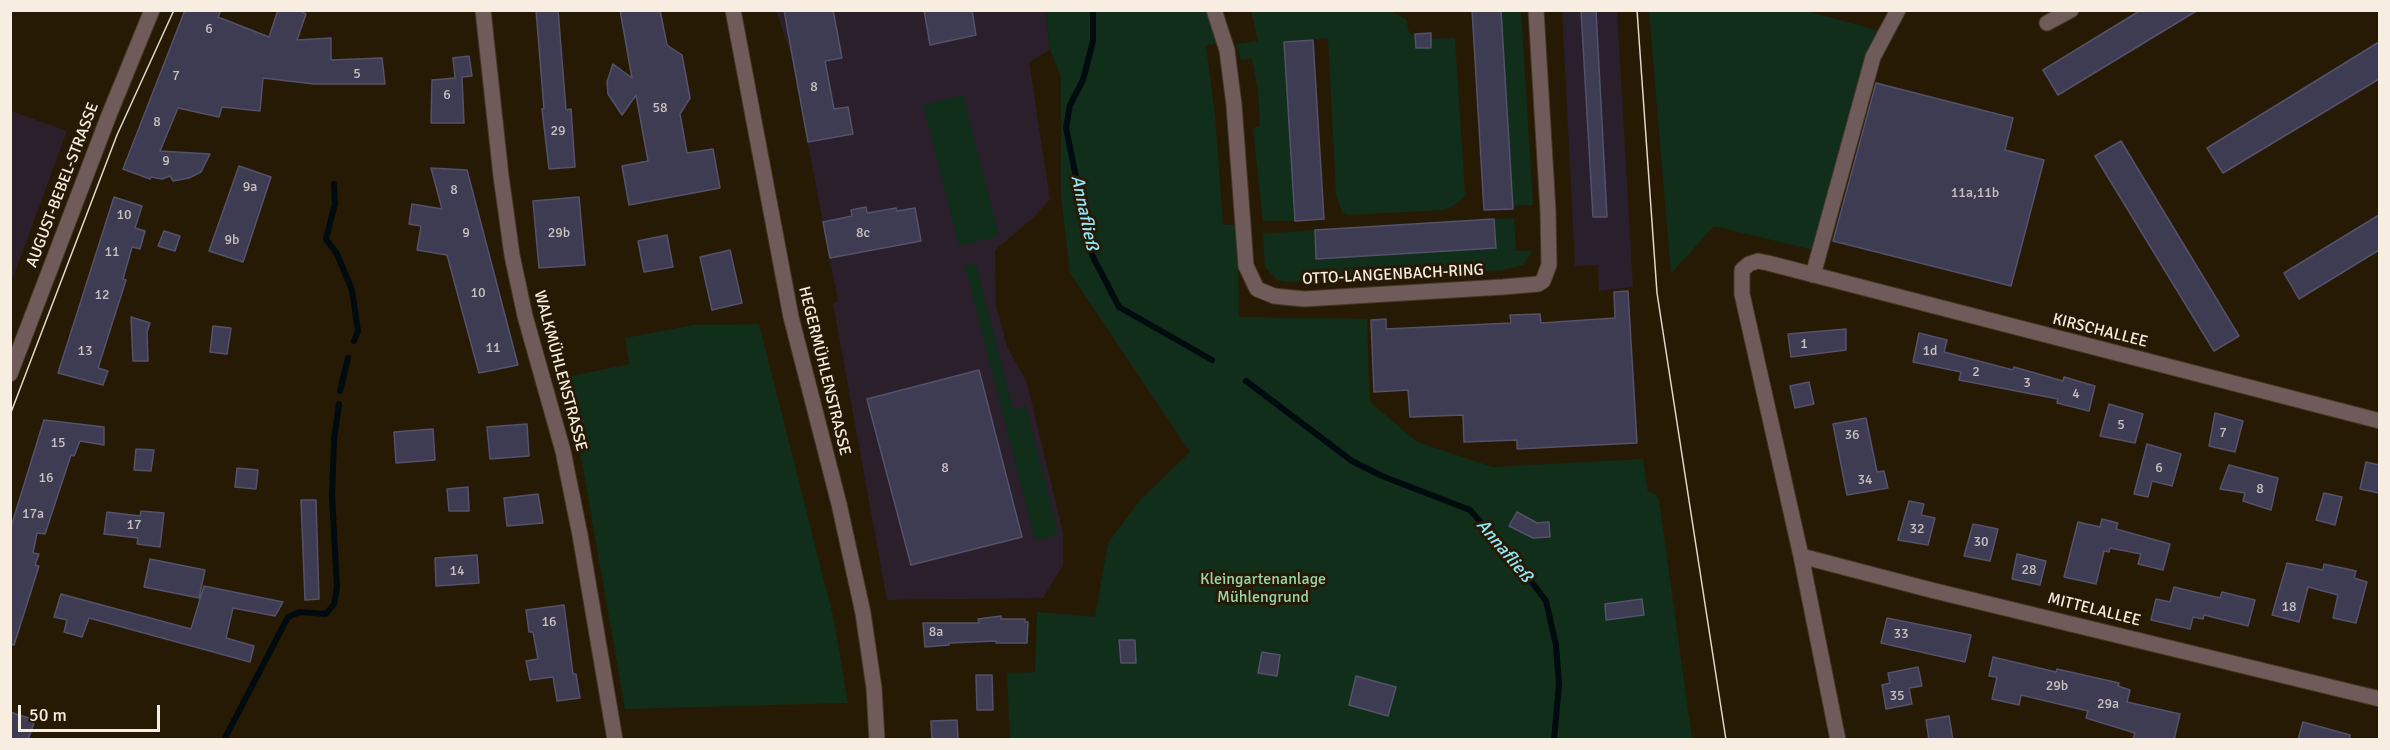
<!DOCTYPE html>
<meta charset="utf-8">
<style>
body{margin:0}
#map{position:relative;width:2390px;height:750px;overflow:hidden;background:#271a05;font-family:Signika,sans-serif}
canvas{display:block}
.frame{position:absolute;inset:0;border:12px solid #f7ede0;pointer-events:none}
.scale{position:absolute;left:18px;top:705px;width:142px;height:27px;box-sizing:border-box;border:3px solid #f7ede0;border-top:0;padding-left:8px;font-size:18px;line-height:21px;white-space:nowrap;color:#f7ede0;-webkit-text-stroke:4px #271a05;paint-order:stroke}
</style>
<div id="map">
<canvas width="2390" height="750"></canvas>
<div class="frame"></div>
<div class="scale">50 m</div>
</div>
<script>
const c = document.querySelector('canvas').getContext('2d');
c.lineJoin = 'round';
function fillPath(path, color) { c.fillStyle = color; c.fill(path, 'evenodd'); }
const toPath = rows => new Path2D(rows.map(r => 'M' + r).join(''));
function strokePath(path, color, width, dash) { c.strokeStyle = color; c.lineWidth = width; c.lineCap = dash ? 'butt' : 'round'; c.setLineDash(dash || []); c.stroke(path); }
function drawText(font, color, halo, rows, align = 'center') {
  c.font = font + ' Signika,sans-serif'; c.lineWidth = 6; c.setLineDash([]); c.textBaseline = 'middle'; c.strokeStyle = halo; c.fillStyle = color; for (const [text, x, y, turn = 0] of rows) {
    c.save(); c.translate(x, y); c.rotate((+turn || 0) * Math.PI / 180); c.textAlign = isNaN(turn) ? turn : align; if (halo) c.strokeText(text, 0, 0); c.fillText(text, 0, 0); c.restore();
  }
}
fillPath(toPath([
 [1562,11,1617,11,1633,287,1599,291,1598,265,1575,266]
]), '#2a1f2d');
fillPath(toPath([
 [776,11,1045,11,1050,50,1029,62,1050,199,1034,217,995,250,996,306,1007,346,1027,383,1063,533,1063,565,1043,598,887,600,833,303,838,301,791,55],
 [11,111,67,131,11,283,10,111]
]), '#2b1f2b');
fillPath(toPath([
 [1251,10,1390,11,1407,20,1408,30,1411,34,1415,34,1416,48,1431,48,1431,39,1455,38,1465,195,1460,201,1453,206,1443,210,1348,215,1342,212,1336,194,1328,38,1285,42,1295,221,1263,221,1253,128,1260,126,1258,89,1252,59,1241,60,1236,44,1258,41],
 [1045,11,1205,11,1216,43,1206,46,1215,116,1223,225,1237,225,1239,317,1367,319,1370,402,1417,442,1493,467,1643,459,1648,492,1655,494,1659,500,1692,739,1010,739,1007,674,1035,672,1037,612,1095,617,1108,543,1140,500,1190,452,1070,273,1061,195,1061,76,1050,50],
 [1501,11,1521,11,1533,205,1512,206],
 [1649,11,1806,11,1880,31,1813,250,1714,226,1671,274],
 [963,95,999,236,959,246,923,105],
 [1514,218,1516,251,1533,250,1523,265,1502,270,1288,282,1277,280,1265,267,1263,234,1315,230,1317,259,1495,248,1494,219],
 [976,264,1013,409,1026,406,1059,535,1035,541,965,266],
 [759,324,833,616,848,703,625,709,567,377,629,364,625,338,694,325]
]), '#102e1a');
strokePath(toPath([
 [1093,10,1093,41,1083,80,1070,105,1066,128,1092,255,1119,307,1212,360],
 [334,184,335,204,326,239,337,254,352,290,358,331,354,341],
 [1246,381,1352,461,1382,476,1470,510,1522,569,1546,601,1556,645,1559,684,1554,740],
 [340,391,348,358],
 [224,740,288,617,300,612,326,614,334,604,337,588,332,495,334,440,339,404]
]), '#000b10', 6);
const building = toPath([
 [185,10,221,10,218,17,269,37,278,10,297,10,306,14,297,40,331,38,331,60,382,58,385,84,314,84,263,78,260,111,222,107,219,117,178,108,160,151,210,154,201,172,189,178,173,181,170,176,162,179,151,177,150,179,123,169,185,10],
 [536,10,558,10,566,110,571,109,575,167,549,169,542,109,544,109,536,10],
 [620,10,660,10,667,45,682,55,686,76,690,98,680,114,687,153,713,149,720,188,629,205,622,166,648,161,636,95,622,115,608,94,607,82,613,64,632,78,620,10],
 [784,10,833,10,842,58,825,61,834,109,848,107,853,134,808,142,784,10],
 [924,10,972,10,976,35,930,45,924,10],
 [1472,10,1501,10,1513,209,1484,210,1472,10],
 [1581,10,1596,10,1607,217,1593,217,1581,10],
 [2141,10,2198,10,2058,95,2043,70,2141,10],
 [1431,33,1431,48,1416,48,1415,34,1431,33],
 [1313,40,1324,219,1295,221,1284,42,1313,40],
 [2379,42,2379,79,2223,173,2207,148,2379,42],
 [469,56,472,76,462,77,464,123,431,123,432,80,455,78,453,58,469,56],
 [1876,83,2013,118,2005,150,2044,160,2011,286,1833,241,1876,83],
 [2121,141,2239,336,2214,351,2095,156,2121,141],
 [239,166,271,177,243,262,209,251,239,166],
 [431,168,467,170,518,365,479,373,447,255,417,250,421,226,409,224,412,204,442,209,431,168],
 [114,197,142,206,135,228,145,231,140,249,132,247,123,279,126,280,98,368,108,371,103,385,58,373,114,197],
 [579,197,585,265,539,268,533,201,579,197],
 [866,207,867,213,896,208,897,211,915,208,921,241,830,258,823,222,852,216,851,210,866,207],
 [2379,215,2379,250,2299,299,2284,273,2379,215],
 [1494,219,1496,248,1316,259,1315,230,1494,219],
 [164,231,180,236,175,251,158,246,164,231],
 [667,235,673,267,644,272,638,241,667,235],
 [730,250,742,303,712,310,700,257,730,250],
 [1628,291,1637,443,1517,449,1517,440,1464,442,1463,415,1410,417,1408,390,1374,392,1371,320,1386,319,1386,329,1511,323,1510,315,1540,314,1541,323,1615,318,1614,292,1628,291],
 [131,317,150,323,147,332,148,361,133,361,131,317],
 [213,326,231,328,227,354,210,352,213,326],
 [1846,329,1846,350,1791,357,1788,334,1846,329],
 [1919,333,1947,340,1944,352,2013,370,2014,367,2063,381,2064,377,2095,386,2089,411,2057,403,2058,399,1959,380,1961,372,1913,362,1919,333],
 [979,370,1022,537,911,565,867,399,979,370],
 [1809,382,1814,404,1795,408,1790,386,1809,382],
 [2109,404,2143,414,2135,443,2100,436,2109,404],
 [2215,413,2243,421,2235,452,2209,446,2215,413],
 [1866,418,1877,472,1884,471,1888,488,1847,495,1833,424,1866,418],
 [44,420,104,427,104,445,80,441,74,456,71,455,45,534,37,533,33,553,39,554,35,565,39,566,14,645,10,644,10,530,44,420],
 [527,424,529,456,490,459,487,427,527,424],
 [433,429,435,460,396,463,394,432,433,429],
 [2147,444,2181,454,2172,486,2152,481,2148,497,2134,494,2147,444],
 [136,449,154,450,151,471,134,470,136,449],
 [2366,462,2379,465,2379,493,2360,489,2366,462],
 [2229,465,2278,478,2271,510,2243,501,2245,493,2220,489,2229,465],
 [237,468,258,470,256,489,235,487,237,468],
 [468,487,469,511,449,511,447,489,468,487],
 [2324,493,2342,497,2335,525,2316,520,2324,493],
 [538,494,543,523,507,526,504,498,538,494],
 [301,500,316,500,319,599,305,600,301,500],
 [1909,501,1924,504,1921,515,1935,518,1928,545,1898,540,1909,501],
 [141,511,164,513,160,547,137,544,138,538,104,534,107,512,140,516,141,511],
 [1517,512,1537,523,1549,522,1550,537,1533,538,1509,526,1517,512],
 [2102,519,2118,523,2116,529,2170,544,2163,570,2138,564,2141,554,2110,548,2109,552,2104,551,2096,584,2064,577,2078,522,2100,527,2102,519],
 [1973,524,1998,529,1990,561,1964,556,1973,524],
 [2017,554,2046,561,2040,585,2012,579,2017,554],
 [477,555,479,583,436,586,435,558,477,555],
 [150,559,205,570,199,598,144,587,150,559],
 [2287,563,2323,570,2324,564,2356,571,2354,578,2367,582,2356,623,2333,618,2338,595,2308,587,2299,622,2272,615,2287,563],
 [204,586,283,602,275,616,233,608,226,638,254,646,250,662,89,618,82,637,64,632,67,620,54,617,61,594,191,629,204,586],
 [2174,587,2220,598,2222,592,2255,600,2248,626,2204,615,2203,619,2193,617,2190,629,2151,620,2156,599,2170,602,2174,587],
 [1642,599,1644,615,1606,620,1605,604,1642,599],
 [564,605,573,674,576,674,580,698,557,701,553,677,530,680,526,661,538,659,533,632,529,632,526,610,564,605],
 [1001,616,1001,619,1025,619,1025,622,1028,622,1027,643,996,643,996,641,949,643,949,645,925,647,923,623,979,623,978,619,1001,616],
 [1887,618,1971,635,1965,662,1881,643,1887,618],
 [1119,640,1135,640,1136,663,1121,663,1119,640],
 [1262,652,1280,655,1277,676,1258,673,1262,652],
 [1993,657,2056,672,2057,669,2119,683,2118,686,2130,690,2127,702,2180,714,2174,740,2133,740,2135,733,2086,718,2088,711,2021,695,2019,705,1992,699,1997,677,1989,676,1993,657],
 [1918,667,1922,686,1909,688,1912,704,1886,709,1882,685,1890,683,1888,673,1918,667],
 [976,675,992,675,993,710,977,710,976,675],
 [1356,676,1396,687,1388,716,1349,705,1356,676],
 [10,712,35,720,28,740,10,740,10,712],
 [1949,716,1953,740,1929,740,1926,720,1949,716],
 [957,720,958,740,932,740,931,721,957,720],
 [2303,722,2350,735,2349,740,2298,740,2303,722]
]);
fillPath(building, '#3e3c53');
strokePath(building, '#54526b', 1.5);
const minor = toPath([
 [483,10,501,176,512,255,525,316,563,451,580,535,615,740],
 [733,10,791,317,839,504,863,613,874,688,877,740],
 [1214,10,1227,50,1234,105,1246,266,1257,289,1274,296,1304,299,1503,287,1538,284,1543,281,1549,265,1548,211,1536,10],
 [2047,23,2071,10],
 [1813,275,1873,57,1898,10],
 [1801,556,1931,590,2380,699],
 [1838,740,1801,556,1742,294,1742,270,1749,264,1758,261,1768,263,2380,421]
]);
const tertiary = toPath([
 [10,374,109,115,152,10]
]);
strokePath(minor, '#443824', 17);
strokePath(tertiary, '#443824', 17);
strokePath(minor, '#6f5c5a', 15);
strokePath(tertiary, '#6f5c5a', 15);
strokePath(toPath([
 [1637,10,1657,293,1726,740],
 [10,415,117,135,174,10]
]), '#e2d8ca', 1.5);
drawText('14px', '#c9c1bd', null, [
 ["6",209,29],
 ["5",357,74],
 ["7",176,76],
 ["8",814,87],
 ["6",447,95],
 ["58",660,108],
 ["8",157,122],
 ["29",558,131],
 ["9",166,161],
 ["9a",250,187],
 ["8",454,190],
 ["11a,11b",1975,193],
 ["10",124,215],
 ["9",466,233],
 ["29b",559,233],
 ["8c",863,233],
 ["9b",232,240],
 ["11",112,252],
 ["10",478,293],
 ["12",102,295],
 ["1",1804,344],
 ["11",493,348],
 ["13",85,351],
 ["1d",1930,351],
 ["2",1976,372],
 ["3",2027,383],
 ["4",2076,394],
 ["5",2121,425],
 ["7",2223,433],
 ["36",1852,435],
 ["15",58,443],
 ["8",945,468],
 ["6",2159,468],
 ["16",46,478],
 ["34",1865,480],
 ["8",2260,489],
 ["17a",33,514],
 ["17",134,525],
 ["32",1917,529],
 ["30",1981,542],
 ["28",2029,570],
 ["14",457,571],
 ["18",2289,607],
 ["16",549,622],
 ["8a",936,632],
 ["33",1901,634],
 ["29b",2057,686],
 ["35",1897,696],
 ["29a",2108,704]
]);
drawText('16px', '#f7ede0', '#271a05', [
 ["AUGUST-BEBEL-STRASSE",63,185,-69],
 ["OTTO-LANGENBACH-RING",1393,275,-3],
 ["KIRSCHALLEE",2100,331,14],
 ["WALKMÜHLENSTRASSE",560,371,75],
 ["HEGERMÜHLENSTRASSE",824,371,76],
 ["MITTELALLEE",2094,610,14]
]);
drawText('16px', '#9bd6ab', '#271a05', [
 ["Kleingartenanlage",1263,580],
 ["Mühlengrund",1263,598]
]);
drawText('italic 18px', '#92e7f8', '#271a05', [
 ["Annafließ",1084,213,78],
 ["Annafließ",1504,551,50]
]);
</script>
